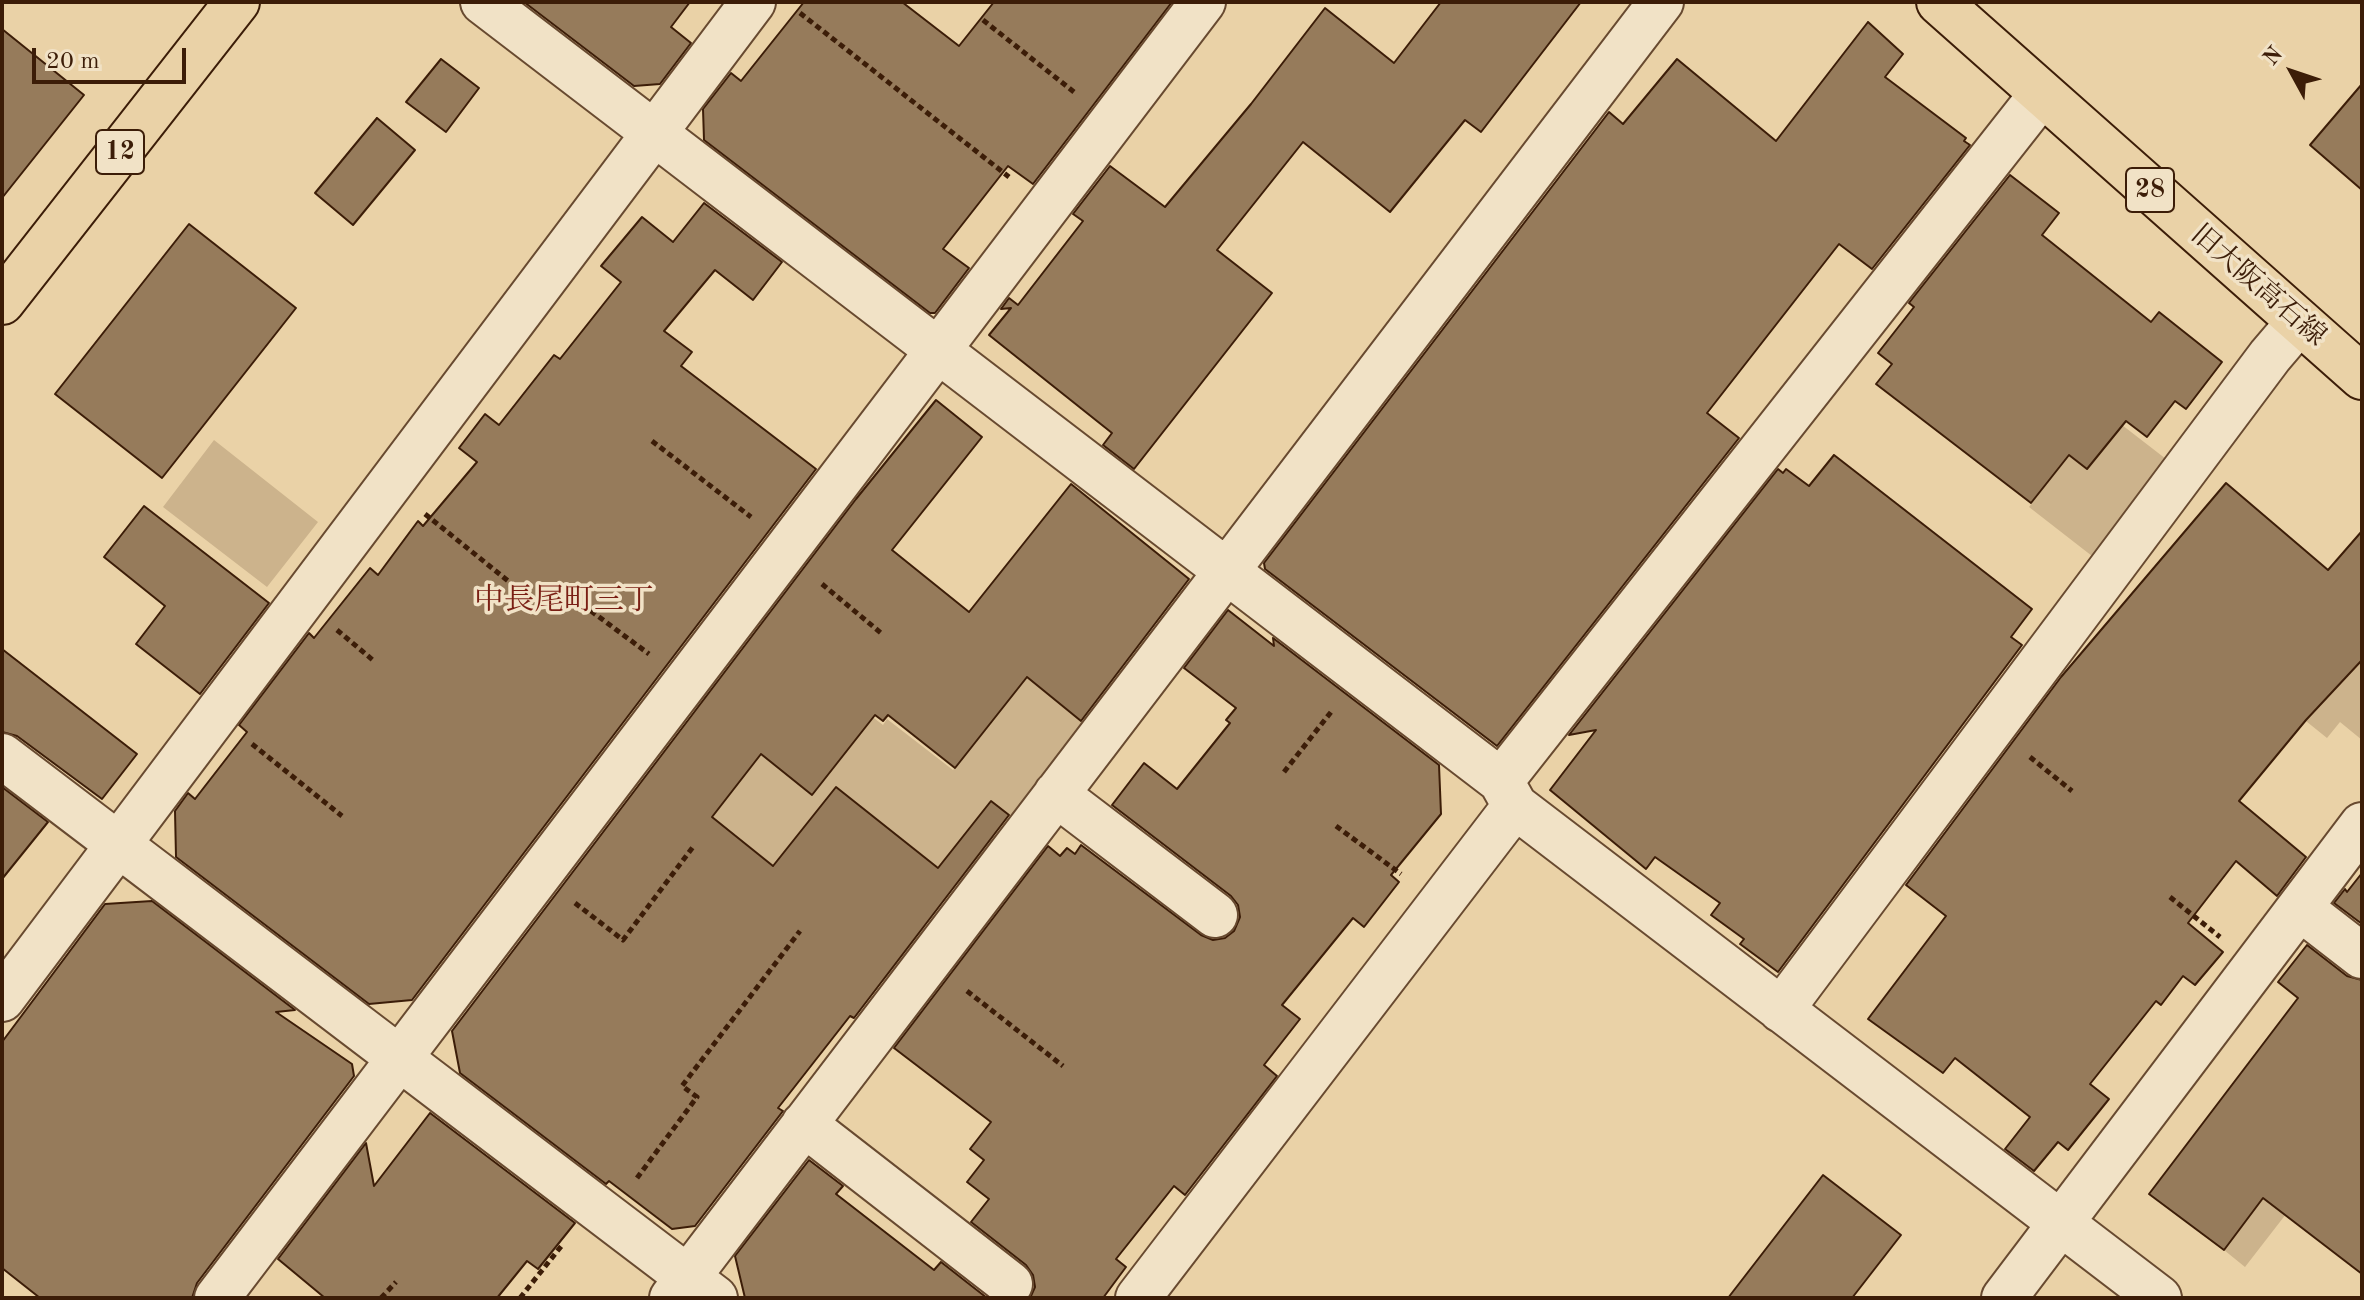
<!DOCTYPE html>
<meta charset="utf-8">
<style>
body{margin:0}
#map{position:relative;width:2364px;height:1300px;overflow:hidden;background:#ead2a7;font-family:"Old Standard TT",serif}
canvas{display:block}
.frame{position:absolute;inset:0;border:4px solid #3c1d08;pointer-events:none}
.north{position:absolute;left:2252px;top:32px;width:80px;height:80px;-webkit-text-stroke:6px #f1e2c6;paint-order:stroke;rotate:310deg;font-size:22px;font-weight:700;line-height:32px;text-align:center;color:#3c1d08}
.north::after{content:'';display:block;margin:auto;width:28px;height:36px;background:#3c1d08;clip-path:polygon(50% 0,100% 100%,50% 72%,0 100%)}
.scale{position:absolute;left:32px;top:48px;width:154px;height:36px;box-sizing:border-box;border:4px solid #3c1d08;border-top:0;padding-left:10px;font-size:24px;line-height:28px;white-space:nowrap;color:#3c1d08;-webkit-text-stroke:6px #f1e2c6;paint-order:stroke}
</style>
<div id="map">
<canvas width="2364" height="1300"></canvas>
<div class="frame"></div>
<div class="north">N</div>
<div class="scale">20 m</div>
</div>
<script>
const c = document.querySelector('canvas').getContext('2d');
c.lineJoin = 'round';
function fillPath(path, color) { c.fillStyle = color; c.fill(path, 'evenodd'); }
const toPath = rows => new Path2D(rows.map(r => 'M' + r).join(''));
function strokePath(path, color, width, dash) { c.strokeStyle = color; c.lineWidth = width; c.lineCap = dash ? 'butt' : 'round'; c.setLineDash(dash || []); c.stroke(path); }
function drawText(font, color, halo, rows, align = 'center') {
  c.font = font + ' "Old Standard TT","Noto Serif JP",serif'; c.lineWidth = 7; c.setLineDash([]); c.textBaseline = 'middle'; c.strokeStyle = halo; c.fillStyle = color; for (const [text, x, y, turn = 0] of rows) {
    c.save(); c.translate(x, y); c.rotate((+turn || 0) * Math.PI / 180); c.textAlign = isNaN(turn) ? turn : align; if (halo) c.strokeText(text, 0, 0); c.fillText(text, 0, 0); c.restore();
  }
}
fillPath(toPath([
 [2122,425,2166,459,2092,556,2029,507,2069,455,2088,469],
 [214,440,318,522,267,587,163,507],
 [976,603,1054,665,1038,686,1087,724,1012,818,991,801,974,822,996,839,960,884,920,854,917,920,926,928,883,982,745,874,759,855,739,839,697,836,743,746,691,704,712,677,761,717,845,696,883,725,887,719,953,770,1023,682,970,639,934,655],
 [2362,660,2362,740,2340,722,2327,738,2281,701],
 [2291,1006,2362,1061,2362,1116,2245,1267,2224,1250,2349,1085,2275,1028]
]), '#ccb38c');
const building = toPath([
 [524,2,690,2,671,27,691,43,660,84,634,86,524,2],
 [804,2,902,2,959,46,994,2,1172,2,1033,184,1008,166,943,249,969,268,935,313,930,313,704,140,703,109,731,73,741,81,804,2],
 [1441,2,1581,2,1481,132,1465,120,1390,212,1303,142,1217,250,1272,293,1134,469,1103,445,1112,433,989,335,1011,308,1001,309,1009,298,1018,305,1083,221,1073,214,1110,166,1165,207,1251,104,1325,8,1394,63,1441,2],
 [1868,22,1903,54,1885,77,1966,138,1964,141,1970,145,1872,269,1839,244,1707,413,1739,438,1497,746,1265,569,1264,563,1609,112,1623,124,1677,59,1776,141,1868,22],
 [2,29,84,95,2,198,2,29],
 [441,59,479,88,446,132,406,102,441,59],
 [2362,84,2362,190,2310,145,2362,84],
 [377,118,415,150,353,225,315,193,377,118],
 [2010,175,2059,213,2042,235,2151,322,2159,312,2222,362,2186,409,2175,401,2147,437,2126,421,2087,469,2069,455,2031,503,1876,384,1892,364,1878,353,1914,307,1909,303,1912,299,2010,175],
 [704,203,782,262,753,300,715,270,664,331,692,352,681,366,816,469,412,1000,369,1004,176,857,175,811,188,793,195,799,247,732,239,725,309,633,314,638,370,568,378,575,418,521,423,526,477,462,459,448,485,414,499,425,554,355,560,359,621,282,601,266,642,217,673,242,704,203],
 [189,224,296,308,162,478,55,394,189,224],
 [936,400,982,437,892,550,969,612,1071,484,1189,579,1081,721,1027,677,955,768,888,715,883,721,875,715,812,795,761,754,712,817,773,866,836,787,938,868,991,801,1009,815,854,1018,850,1016,778,1108,783,1111,695,1226,672,1229,609,1181,606,1184,460,1073,452,1031,856,499,936,400],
 [1834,455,2032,609,2011,637,2022,645,1778,972,1740,944,1744,939,1711,915,1720,903,1655,857,1646,869,1550,790,1596,730,1569,735,1778,469,1783,473,1786,469,1809,486,1834,455],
 [2226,483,2328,570,2362,531,2362,660,2306,720,2239,801,2306,857,2277,896,2236,861,2188,923,2223,952,2195,985,2183,976,2161,1005,2156,1001,2090,1084,2109,1099,2068,1150,2058,1142,2034,1171,2005,1149,2030,1117,1955,1058,1943,1073,1868,1019,1946,916,1906,885,2061,677,2226,483],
 [144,506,269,603,200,694,136,644,165,606,104,557,144,506],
 [1228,610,1274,646,1273,638,1439,765,1441,814,1391,875,1399,882,1364,927,1353,918,1282,1005,1300,1019,1264,1065,1277,1076,1185,1195,1174,1186,1116,1259,1126,1267,1103,1298,1030,1298,1035,1287,1033,1275,1026,1265,971,1222,989,1199,967,1182,984,1160,970,1149,991,1122,894,1048,1048,846,1060,856,1067,848,1075,854,1081,845,1201,935,1213,940,1225,938,1234,931,1240,917,1238,905,1231,896,1112,805,1144,763,1177,789,1230,723,1226,720,1236,708,1184,668,1228,610],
 [2,649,137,754,102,799,17,736,2,732,2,649],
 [2,787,48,822,2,879,2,787],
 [2362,873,2362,924,2334,903,2345,889,2347,892,2362,873],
 [152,901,295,1010,276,1012,352,1064,354,1076,197,1283,192,1298,40,1298,2,1268,2,1042,105,904,152,901],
 [2307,945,2347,976,2362,980,2362,1274,2263,1198,2224,1250,2149,1194,2298,998,2278,982,2307,945],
 [430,1113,575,1223,538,1269,527,1261,497,1298,325,1298,278,1259,366,1143,374,1186,430,1113],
 [809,1160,843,1186,836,1194,934,1270,941,1262,987,1298,745,1298,735,1256,809,1160],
 [1823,1175,1901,1235,1852,1298,1728,1298,1823,1175]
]);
fillPath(building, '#967b5b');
strokePath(building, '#3c1d08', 2);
const minor = toPath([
 [483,2,1501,781,1515,806,1138,1298],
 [2,756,715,1298],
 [1501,781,2041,95],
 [1056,794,1215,915],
 [1515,806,2159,1298],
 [2300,908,2362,956],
 [2,999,753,2],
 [1781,1010,2270,356,2299,322],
 [804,1124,1010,1284],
 [217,1298,1203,2],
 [672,1298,1661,2],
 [2004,1298,2362,825]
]);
const major = toPath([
 [1939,2,2362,377],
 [2,302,237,2]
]);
strokePath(minor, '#684a30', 48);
strokePath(major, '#3c1d08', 48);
strokePath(toPath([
 [800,13,1009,177],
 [983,20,1074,92],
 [652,441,751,517],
 [425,514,533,601,556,585,649,654],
 [822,584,881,633],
 [337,630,374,661],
 [252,744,342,816],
 [2030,757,2072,791],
 [1284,772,1331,712],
 [1336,826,1401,874],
 [2170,897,2220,937],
 [575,903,623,940,693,847],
 [967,991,1063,1066],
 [637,1178,697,1097,682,1086,800,931],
 [381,1298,396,1282],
 [520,1298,563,1244]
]), '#3c1d08', 5, [6, 4]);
strokePath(minor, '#f1e2c6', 44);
strokePath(major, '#ead2a7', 44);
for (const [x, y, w] of [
 [120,152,48],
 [2150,190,48]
]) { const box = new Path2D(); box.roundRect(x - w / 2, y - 22, w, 44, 6); c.fillStyle = '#f1e2c6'; c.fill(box); strokePath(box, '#3c1d08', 2); }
drawText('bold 26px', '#3c1d08', null, [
 ["12",120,152],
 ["28",2150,190]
]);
drawText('28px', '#3c1d08', '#f1e2c6', [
 ["旧大阪高石線",2258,286,41]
]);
drawText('30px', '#7a1f14', '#f1e2c6', [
 ["中長尾町三丁",564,601]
]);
</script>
